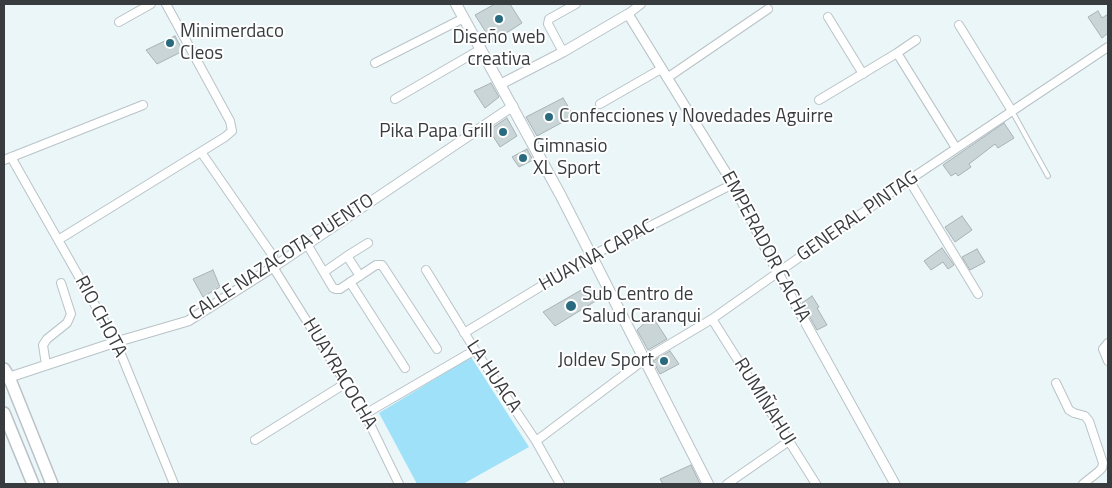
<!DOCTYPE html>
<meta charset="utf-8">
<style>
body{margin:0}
#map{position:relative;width:1112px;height:488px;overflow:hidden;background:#ebf6f9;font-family:"Titillium Web",sans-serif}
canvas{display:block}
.frame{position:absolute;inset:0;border:5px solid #383c3e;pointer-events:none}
</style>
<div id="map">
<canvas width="1112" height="488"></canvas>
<div class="frame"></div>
</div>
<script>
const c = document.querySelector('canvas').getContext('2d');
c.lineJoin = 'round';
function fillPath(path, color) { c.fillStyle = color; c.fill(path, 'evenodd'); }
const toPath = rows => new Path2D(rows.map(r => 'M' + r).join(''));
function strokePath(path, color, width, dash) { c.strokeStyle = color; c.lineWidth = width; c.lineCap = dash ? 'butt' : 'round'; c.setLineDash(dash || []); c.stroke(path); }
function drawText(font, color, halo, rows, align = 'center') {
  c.font = font + ' "Titillium Web",sans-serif'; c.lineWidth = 4; c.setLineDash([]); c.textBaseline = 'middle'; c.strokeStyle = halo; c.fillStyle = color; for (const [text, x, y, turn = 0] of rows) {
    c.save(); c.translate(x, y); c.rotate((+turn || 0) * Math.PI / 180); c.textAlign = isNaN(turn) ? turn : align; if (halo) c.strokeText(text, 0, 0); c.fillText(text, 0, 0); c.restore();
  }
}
fillPath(toPath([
 [471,357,529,447,463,484,417,484,379,413]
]), '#9ee1f8');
const building = toPath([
 [495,4,510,4,522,23,492,42,475,15,495,4],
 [1098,11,1102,18,1108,14,1108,33,1102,38,1088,17,1098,11],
 [175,36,183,51,157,64,146,50,175,36],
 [491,83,499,97,485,108,474,91,491,83],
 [563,98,574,116,537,136,526,117,563,98],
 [507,118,517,136,500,147,489,130,507,118],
 [1004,123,1014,138,998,148,995,144,969,164,971,167,958,176,956,173,951,176,943,165,1004,123],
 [527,149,533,160,519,167,512,157,527,149],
 [962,216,972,230,955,242,945,227,962,216],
 [942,248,954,265,948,269,943,262,931,270,924,261,942,248],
 [977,249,985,262,970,270,962,257,977,249],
 [213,270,220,287,203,297,193,279,213,270],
 [590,285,599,299,555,326,543,312,590,285],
 [812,296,819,307,817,308,827,325,817,330,802,303,812,296],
 [652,316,667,339,648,350,637,330,652,316],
 [670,351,679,364,660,374,653,361,670,351],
 [691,465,700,484,663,484,660,479,691,465]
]);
fillPath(building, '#cad5d8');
strokePath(building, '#a8b2b5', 1);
const service = toPath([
 [1012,111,1048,176]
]);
const minor = toPath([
 [628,14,641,4],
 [828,17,863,74],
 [119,22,151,4],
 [959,25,1012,111],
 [563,52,548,24,549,19,576,4],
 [897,53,956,148],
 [375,63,464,18],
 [667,78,768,9],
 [395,99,481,49],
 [819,100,897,53,916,40],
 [600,104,661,69],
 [201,152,273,256],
 [11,157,116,342,174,484],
 [4,160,143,105],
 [909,180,978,294],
 [58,240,225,137,232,131,230,121,166,4],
 [307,244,333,288,336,289,340,289,376,265,382,265,437,349],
 [347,256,368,243],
 [273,267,365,414,399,484],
 [426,270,475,350,536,441,560,484],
 [324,272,347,256,360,276],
 [350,282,405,368],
 [712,319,816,484],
 [464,333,591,256,733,184],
 [1108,343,1103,349,1108,361],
 [46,365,43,345,47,339,67,323,71,314,61,283],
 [1056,383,1069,410,1074,413,1085,416,1089,421,1103,463,1102,468,1098,472,1083,484],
 [365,414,475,350],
 [255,440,346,383],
 [536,441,645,359,712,319,909,180,1108,47],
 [727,484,789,441]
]);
const tertiary = toPath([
 [501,84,563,52,628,14,733,184,778,273,895,484],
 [4,379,116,342,188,321,278,264,513,106]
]);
const secondary = toPath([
 [456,4,561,196,708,484]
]);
const primary = toPath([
 [4,369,9,377,52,484],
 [4,413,33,484]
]);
strokePath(service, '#b9c3c7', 6);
strokePath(minor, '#b9c3c7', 10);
strokePath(tertiary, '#b9c3c7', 11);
strokePath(secondary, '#b9c3c7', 12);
strokePath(primary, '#b9c3c7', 14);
strokePath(service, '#fff', 4);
strokePath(minor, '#fff', 8);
strokePath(tertiary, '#fff', 9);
strokePath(secondary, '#fff', 10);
strokePath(primary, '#fff', 11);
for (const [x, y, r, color] of [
 [499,19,5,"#296a7e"],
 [170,43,5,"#296a7e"],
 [549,117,5,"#296a7e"],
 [503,132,5,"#296a7e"],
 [523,158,5,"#296a7e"],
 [571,306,6,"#296a7e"],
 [664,361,5,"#296a7e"]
]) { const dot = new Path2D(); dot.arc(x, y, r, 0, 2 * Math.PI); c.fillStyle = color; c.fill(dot); strokePath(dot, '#fff', 2); }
drawText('19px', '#383c3e', '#fff', [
 ["Minimerdaco",180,32],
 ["Cleos",180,54],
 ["Diseño web",499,38,"center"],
 ["creativa",499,60,"center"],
 ["Confecciones y Novedades Aguirre",559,117],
 ["Pika Papa Grill",493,132,"right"],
 ["Gimnasio",533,147],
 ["XL Sport",533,169],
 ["Sub Centro de",582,295],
 ["Salud Caranqui",582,317],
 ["Joldev Sport",654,361,"right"]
], 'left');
drawText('19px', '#383c3e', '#fff', [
 ["GENERAL PINTAG",858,217,-35],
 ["EMPERADOR CACHA",765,247,62],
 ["HUAYNA CAPAC",597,256,-29],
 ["CALLE NAZACOTA PUENTO",282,258,-33],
 ["RIO CHOTA",100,317,62],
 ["HUAYRACOCHA",339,374,59],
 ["LA HUACA",493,377,56],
 ["RUMIÑAHUI",764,402,58]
]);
</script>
